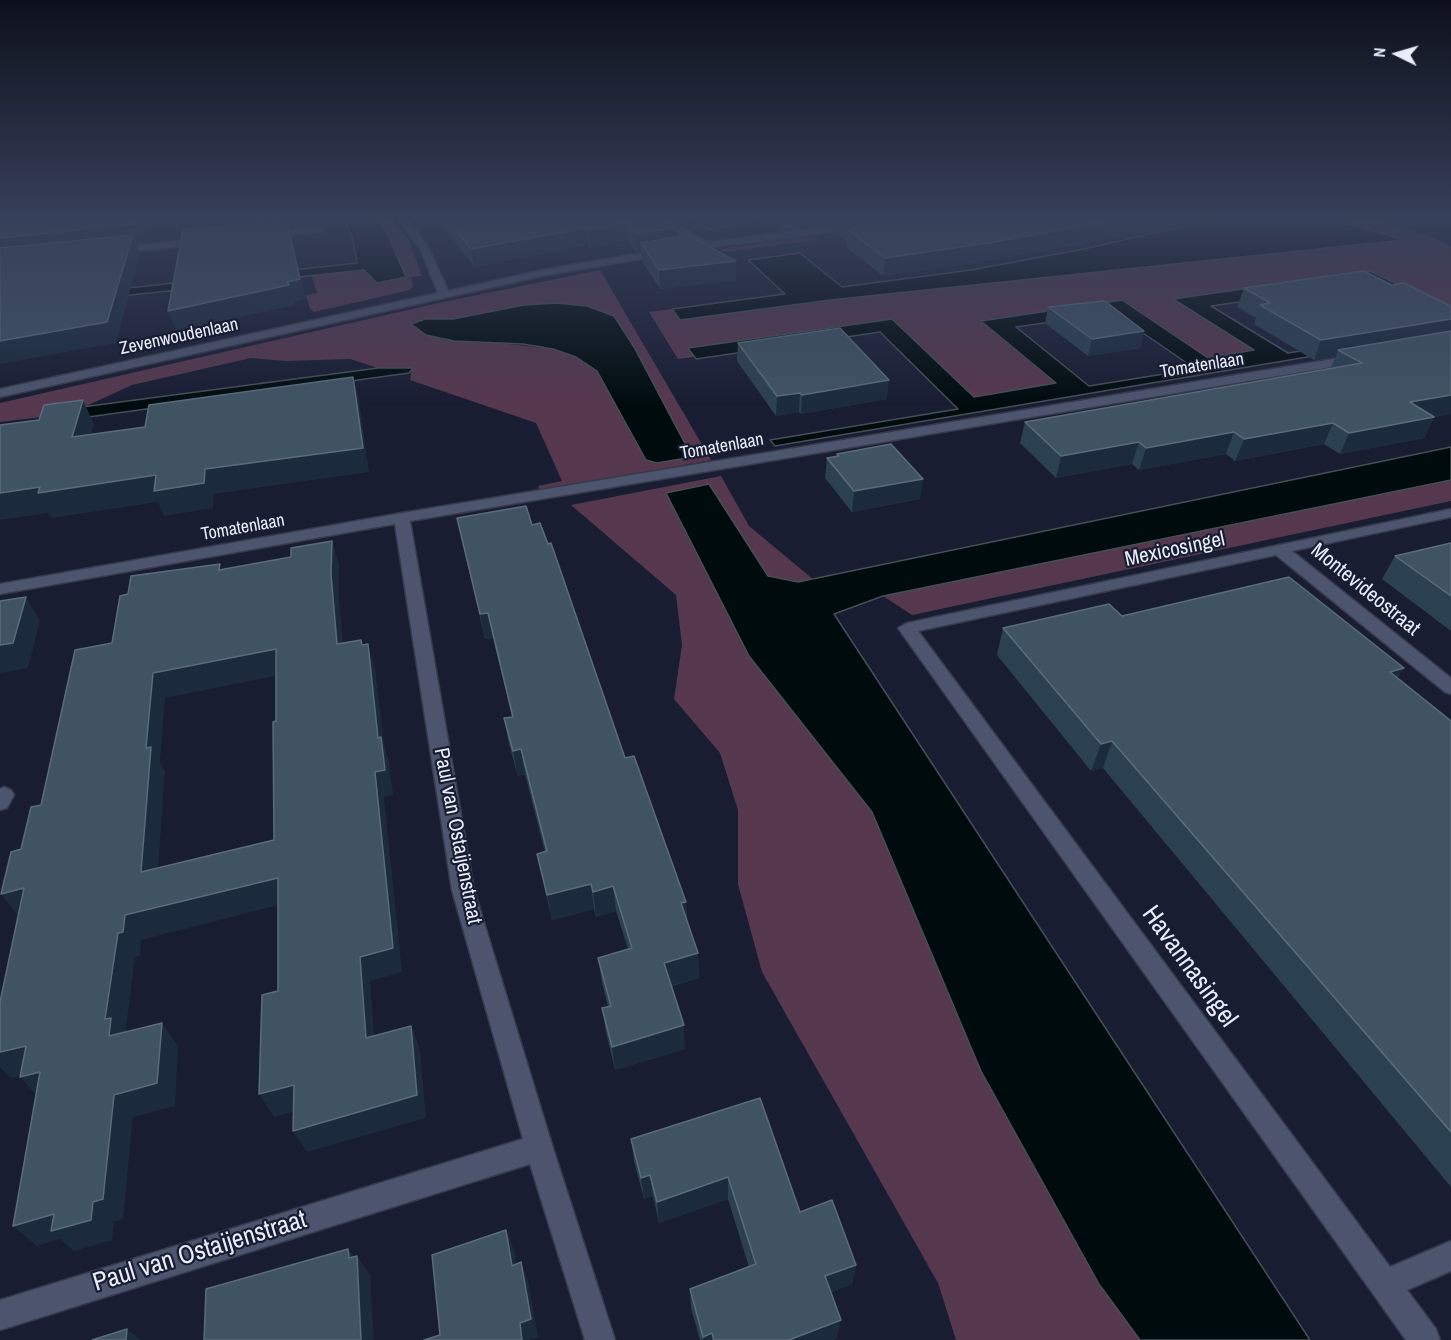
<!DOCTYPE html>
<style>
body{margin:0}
#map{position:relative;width:1451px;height:1340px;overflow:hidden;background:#181d32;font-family:"Archivo Narrow",sans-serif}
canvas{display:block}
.north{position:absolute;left:1367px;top:24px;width:60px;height:60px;-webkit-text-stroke:4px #181d32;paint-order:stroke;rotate:275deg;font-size:16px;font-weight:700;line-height:24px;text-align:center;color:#e9edfc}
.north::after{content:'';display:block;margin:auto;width:21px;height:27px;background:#e9edfc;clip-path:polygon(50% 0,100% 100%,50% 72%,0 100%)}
</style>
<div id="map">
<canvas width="1451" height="1340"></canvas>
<div class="north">N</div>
</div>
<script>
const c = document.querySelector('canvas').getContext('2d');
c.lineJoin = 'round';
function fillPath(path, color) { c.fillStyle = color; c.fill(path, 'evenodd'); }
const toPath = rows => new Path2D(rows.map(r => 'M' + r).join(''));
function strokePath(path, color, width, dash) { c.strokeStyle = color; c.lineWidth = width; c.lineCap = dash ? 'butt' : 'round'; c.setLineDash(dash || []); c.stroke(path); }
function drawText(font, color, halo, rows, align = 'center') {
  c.font = font + ' "Archivo Narrow",sans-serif'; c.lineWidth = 4.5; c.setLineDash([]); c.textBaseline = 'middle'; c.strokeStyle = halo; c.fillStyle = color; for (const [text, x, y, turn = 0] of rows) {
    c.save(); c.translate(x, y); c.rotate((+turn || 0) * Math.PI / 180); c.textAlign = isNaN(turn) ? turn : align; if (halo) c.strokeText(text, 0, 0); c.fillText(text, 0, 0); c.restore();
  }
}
fillPath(toPath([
 [375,217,390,217,409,240,422,276,411,277,413,286,410,290,314,312,310,309,306,295,317,293,312,276,364,270,406,277,386,231],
 [1323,217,1366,217,1427,235,1451,246,1451,310,1370,271,1174,300,1254,350,1208,358,1121,301,982,322,1057,384,974,397,892,319,689,349,694,357,678,359,649,312,672,309,680,320,830,300,1402,240],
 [814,236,819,240,724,252,720,249],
 [600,270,711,460,540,491,538,486,562,481,536,423,410,380,412,368,378,368,350,359,285,361,251,358,132,385,84,407,50,416,0,422,0,403,443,302],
 [524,305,634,347,646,460,597,371,576,357,553,349,490,342,425,319,453,319],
 [721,476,749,526,814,580,798,582,768,576,709,484,749,656,872,812,981,1071,1099,1284,1140,1340,956,1340,938,1283,762,972,738,884,738,810,720,753,674,699,682,645,676,595,571,505],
 [1451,480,1451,501,912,615,883,596]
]), '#56384e');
const water = toPath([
 [343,217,375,217,386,231,406,277,377,283,364,270,0,309,55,296,357,263,352,237,343,217],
 [687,217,751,217,758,221,708,229,687,217],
 [1224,217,1323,217,1404,240,830,300,680,320,672,309,785,294,748,260,800,253,842,287,971,270,1084,249,1224,217],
 [1370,271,1451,310,1370,283,1211,306,1288,353,1451,328,1451,333,775,446,770,440,958,409,880,332,696,359,688,348,892,319,974,397,1056,383,981,321,1122,300,1208,358,1254,350,1173,299,1370,271],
 [1114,313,1194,368,1195,369,1089,386,1016,327,1114,313],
 [556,303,587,306,614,316,634,347,692,457,657,463,646,460,597,371,576,357,553,349,523,344,454,341,426,335,411,324,425,319,453,319,524,305,556,303],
 [378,368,413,368,409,373,59,421,52,411,378,368],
 [1451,447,1451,480,883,596,834,614,1310,1340,1140,1340,1099,1284,981,1071,872,812,749,656,666,493,709,484,768,576,798,582,1451,447]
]);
fillPath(water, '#000b0e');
strokePath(water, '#464f55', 1.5);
const street = toPath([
 [396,217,406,217,428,246,448,291,547,269,696,244,654,217,666,217,707,242,792,231,773,217,784,217,803,230,858,223,863,226,858,229,705,248,547,275,0,397,0,389,438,293,420,248,396,217],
 [320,227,323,228,323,232,267,238,262,235,267,232,320,227],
 [204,239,207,240,207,244,115,253,110,250,115,247,204,239],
 [1357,355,1361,356,1361,362,410,521,474,890,553,1148,615,1340,585,1340,530,1164,0,1330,0,1300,523,1139,452,890,395,524,0,594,0,584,402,513,1357,355],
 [1451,509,1451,517,1292,551,1451,678,1451,694,1445,692,1276,555,918,631,1390,1267,1451,1241,1451,1271,1407,1290,1436,1329,1440,1340,1406,1340,898,628,907,623,1451,509],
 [4,787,11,790,14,795,7,808,0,810,0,789,4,787]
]);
strokePath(street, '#363a4b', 3);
fillPath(street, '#4d546d');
fillPath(toPath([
 [436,217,655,217,675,237,736,261,736,280,660,289,642,261,641,251,636,252,628,240,590,248,587,245,474,267],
 [805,217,1203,217,1165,229,985,261,883,276,846,247,847,241,833,233,834,224,820,226],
 [1401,217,1425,217,1414,221],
 [1364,271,1451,414,1434,417,1424,438,1340,454,1324,444,1235,461,1226,454,1139,470,1132,464,1056,478,1020,443,1025,422,1330,369,1336,356,1314,360,1254,324,1256,318,1237,307,1244,288],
 [1048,307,1144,331,1140,348,1088,356,1045,323],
 [738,343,887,399,801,414,799,412,776,416,737,361],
 [837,454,920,499,852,512,825,478,827,458,837,456],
 [457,518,532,525,625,758,686,902,687,920,698,953,699,978,672,986,685,1049,615,1070,606,1032,602,1008,608,1007,602,982,598,958,628,949,616,911,596,917,594,909,552,920,537,854,545,852,525,774,518,776,509,744,504,718,512,717,493,638,485,639],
 [1451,543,1451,631,1382,579,1395,556],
 [1122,616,1398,678,1451,721,1451,1187,1103,768,1091,771,997,655,1003,628],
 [760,1098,800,1212,856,1265,852,1284,831,1292,837,1338,832,1340,700,1340,691,1308,690,1289,749,1267,728,1199,659,1223,653,1196,644,1199,634,1161,631,1139]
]), '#2b4151');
fillPath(toPath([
 [138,217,149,217,143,242,136,243,140,253,116,343,0,364,0,238],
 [209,217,263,217,263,230,191,238,185,219],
 [821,217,834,217,834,224,820,226],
 [1137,217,1203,217,1165,229,985,261,883,276,885,258],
 [1416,217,1425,217,1414,221],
 [287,222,306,299,294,302,295,305,176,331,168,311,287,282],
 [627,223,628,240,590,248,589,230],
 [586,228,587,245,474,267,471,249],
 [674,228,675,245,641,243,641,251,636,252,635,234],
 [736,261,736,280,660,289,659,270],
 [1451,319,1451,336,1338,350,1336,356,1314,360,1321,340],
 [1144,331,1140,348,1088,356,1092,339],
 [353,377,359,400,369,472,214,494,213,508,164,516,158,502,51,518,48,513,0,520,0,493,40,487,156,475,205,469],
 [889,380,887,399,801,414,802,395],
 [800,393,799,412,776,416,777,396],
 [1451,395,1451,414,1400,423,1410,402],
 [83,400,94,424,84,461,72,437],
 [1434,417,1424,438,1340,454,1349,433],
 [1333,423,1324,444,1235,461,1244,439],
 [1234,432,1226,454,1139,470,1146,448],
 [1139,442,1132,464,1056,478,1061,456],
 [923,479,920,499,852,512,854,491],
 [332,541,339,564,339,598,345,669,337,644,331,574],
 [26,597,40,621,28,668,0,673,0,645],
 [488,613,493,638,485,639,480,614],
 [368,644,375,668,384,744,389,762,393,795,384,797,402,972,370,981,376,1061,366,1038,360,957,378,738],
 [276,649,285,674,165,698,160,762,165,771,156,897,141,872,146,748,153,673],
 [1404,668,1388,695,1390,672],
 [1112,741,1103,768,1091,771,1101,744],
 [521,749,525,774,518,776,513,751],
 [278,878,290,902,141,940,140,956,135,957,125,1035,109,1036,105,1019,118,933,125,915],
 [591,884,594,909,552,920,547,895],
 [613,886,616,911,596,917,593,892],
 [24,888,20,918,1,894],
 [686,902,687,927,681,903],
 [698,953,699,978,666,987,664,963],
 [162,1023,178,1046,175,1106,133,1117,123,1219,114,1222,112,1240,74,1251,60,1239,37,1246,13,1226,93,1202,114,1095],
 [684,1025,685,1049,615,1070,612,1047],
 [411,1026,420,1049,426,1118,307,1152,293,1131],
 [26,1046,47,1069,11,1078,0,1067,0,1052],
 [40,1072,41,1100,20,1077],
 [294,1085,307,1108,274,1117,259,1094],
 [650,1175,653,1196,644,1199,641,1178],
 [728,1177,728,1199,659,1223,657,1202],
 [506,1230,514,1250,519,1285,512,1266],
 [348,1249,358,1263,357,1256,370,1275,374,1340,361,1340],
 [521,1262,528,1281,538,1337,528,1340,522,1340,520,1323],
 [856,1265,852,1284,822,1295,825,1276],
 [841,1320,837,1338,832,1340,789,1340],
 [127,1329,141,1340,126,1340],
 [712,1333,712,1340,703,1340,703,1337]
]), '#1b2b3d');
const building = toPath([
 [0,217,138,217,136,224,0,238,0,217],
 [186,217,209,217,185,219,186,217],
 [446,217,655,217,674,228,635,234,627,223,589,230,586,228,471,249,446,217],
 [837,217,1137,217,988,243,885,258,848,230,857,228,837,217],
 [287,222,300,279,287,282,289,285,168,311,183,229,287,222],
 [133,235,107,322,0,341,0,248,133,235],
 [688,235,736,261,659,270,641,243,688,235],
 [1364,271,1392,285,1404,283,1451,306,1451,319,1321,340,1260,305,1270,303,1244,288,1364,271],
 [1105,301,1144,331,1092,339,1048,307,1105,301],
 [840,328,889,380,802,395,800,393,777,396,738,343,840,328],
 [1451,331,1451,395,1410,402,1434,417,1349,433,1333,423,1244,439,1234,432,1146,448,1139,442,1061,456,1025,422,1362,363,1338,350,1451,331],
 [353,377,363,448,205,469,204,483,154,491,156,475,38,493,40,487,0,493,0,425,39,420,44,405,83,400,72,437,145,427,149,405,353,377],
 [891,444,923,479,854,491,827,458,839,456,837,454,891,444],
 [526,506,532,525,540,523,548,544,551,543,625,758,634,756,686,902,681,903,698,953,664,963,684,1025,612,1047,602,1008,611,1006,598,958,632,948,613,886,593,892,591,884,547,895,537,854,547,851,521,749,513,751,504,718,513,717,488,613,480,614,457,518,526,506],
 [332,541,331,574,337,644,361,640,362,645,368,644,378,738,381,737,385,770,375,772,393,948,360,957,366,1038,411,1026,417,1095,293,1131,294,1085,259,1094,262,995,278,991,278,878,125,915,123,932,118,933,105,1019,111,1018,109,1036,162,1023,157,1083,114,1095,103,1199,93,1202,91,1220,51,1231,54,1214,13,1226,40,1072,20,1077,26,1046,0,1052,0,1002,24,888,1,894,11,852,21,849,31,807,41,805,75,650,112,643,120,596,128,594,131,576,220,564,219,570,291,557,291,548,332,541],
 [276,649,276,721,273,722,274,840,141,872,151,747,146,748,153,673,276,649],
 [1451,543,1451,596,1395,556,1451,543],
 [1289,577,1404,668,1390,672,1451,721,1451,1132,1112,741,1101,744,1003,628,1109,604,1122,616,1289,577],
 [26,597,13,643,0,645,0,601,26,597],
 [760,1098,800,1212,832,1200,856,1265,825,1276,841,1320,789,1340,714,1340,712,1333,703,1337,690,1289,756,1264,728,1177,657,1202,650,1175,641,1178,631,1139,760,1098],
 [506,1230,512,1266,521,1262,531,1319,520,1323,522,1340,424,1340,440,1335,432,1255,506,1230],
 [348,1249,349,1258,357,1256,361,1340,204,1340,206,1289,348,1249],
 [127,1329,126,1340,92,1340,127,1329]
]);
fillPath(building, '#405363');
strokePath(building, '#5a6c7b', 1.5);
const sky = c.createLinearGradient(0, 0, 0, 405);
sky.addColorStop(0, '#0d101c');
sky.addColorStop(0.54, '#37405a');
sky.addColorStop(1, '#37405a00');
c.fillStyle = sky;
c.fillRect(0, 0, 1451, 405);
drawText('18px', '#e9edfc', '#181d32', [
 ["Zevenwoudenlaan",179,337,-12],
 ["Tomatenlaan",1202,366,-9],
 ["Tomatenlaan",722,447,-10],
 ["Tomatenlaan",243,528,-10]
]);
drawText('21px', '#e9edfc', '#181d32', [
 ["Mexicosingel",1175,550,-12],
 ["Montevideostraat",1365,590,39],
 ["Paul van Ostaijenstraat",457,836,79]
]);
drawText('26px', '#e9edfc', '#181d32', [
 ["Havannasingel",1189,967,54],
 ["Paul van Ostaijenstraat",200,1252,-17]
]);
</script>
